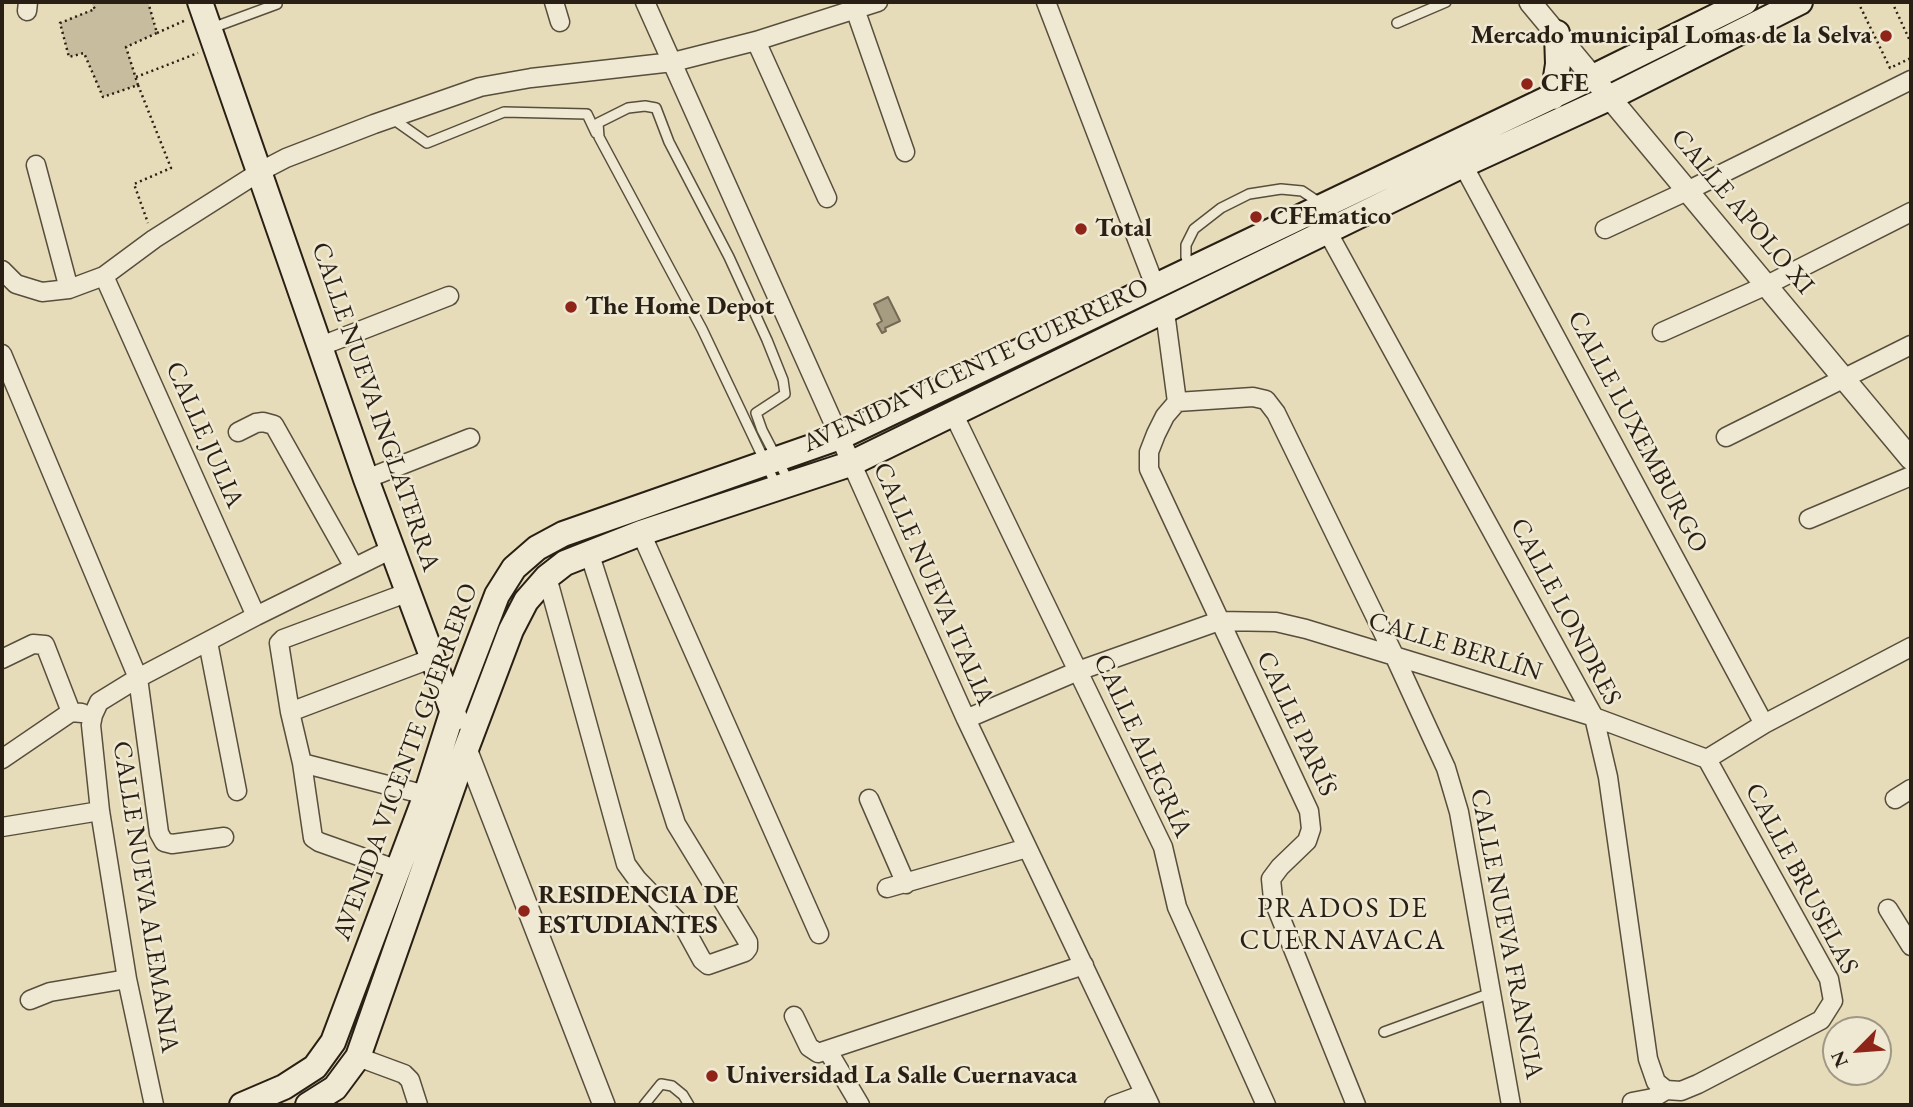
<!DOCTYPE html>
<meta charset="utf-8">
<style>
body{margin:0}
#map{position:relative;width:1913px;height:1107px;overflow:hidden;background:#e7dcb9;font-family:"EB Garamond",serif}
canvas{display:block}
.frame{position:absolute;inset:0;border:4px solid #291f14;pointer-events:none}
.north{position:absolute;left:1822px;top:1016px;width:70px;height:70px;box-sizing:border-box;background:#efe8d2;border:2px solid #a09886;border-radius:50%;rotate:245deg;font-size:19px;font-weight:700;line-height:28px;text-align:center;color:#291f14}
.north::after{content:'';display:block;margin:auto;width:24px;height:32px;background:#8f2418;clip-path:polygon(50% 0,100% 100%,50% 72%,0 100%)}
</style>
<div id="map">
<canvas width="1913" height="1107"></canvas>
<div class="frame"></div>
<div class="north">N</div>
</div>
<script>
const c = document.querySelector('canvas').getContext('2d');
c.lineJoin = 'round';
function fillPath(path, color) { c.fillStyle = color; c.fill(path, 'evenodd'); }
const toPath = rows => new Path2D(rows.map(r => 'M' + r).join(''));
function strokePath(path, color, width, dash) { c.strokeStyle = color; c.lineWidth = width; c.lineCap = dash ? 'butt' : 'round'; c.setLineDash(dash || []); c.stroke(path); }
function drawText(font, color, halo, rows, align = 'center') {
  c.font = font + ' "EB Garamond",serif'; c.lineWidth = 5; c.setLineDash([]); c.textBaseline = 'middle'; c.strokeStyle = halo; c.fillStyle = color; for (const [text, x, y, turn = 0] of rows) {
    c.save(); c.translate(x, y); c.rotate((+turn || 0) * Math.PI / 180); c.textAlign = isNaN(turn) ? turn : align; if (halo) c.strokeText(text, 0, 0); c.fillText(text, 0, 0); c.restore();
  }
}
fillPath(toPath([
 [91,2,148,2,157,33,126,47,138,85,103,97,84,53,69,57,60,23,94,9]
]), '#c7bc9d');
const water = toPath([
 [888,297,900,321,885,328,886,331,882,333,877,324,882,321,874,304,888,297]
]);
fillPath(water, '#a69c81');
strokePath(water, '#746a55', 2);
const service = toPath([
 [1397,23,1446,2],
 [212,28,277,4,277,2],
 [393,119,427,143,504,112,587,114,596,133],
 [1190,268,1186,257,1186,245,1194,229,1221,208,1249,194,1281,189,1302,191,1320,203],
 [777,487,702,329,599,137,598,123,628,108,645,106,656,108,669,142,729,257,767,340,783,380,785,394,756,413,762,430,789,482],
 [1384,1032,1491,993],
 [644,1105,661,1084,672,1086,683,1095,689,1105]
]);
const minor = toPath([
 [554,2,560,22],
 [645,2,966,719,1150,1105],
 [1046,2,1155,286],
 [855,9,905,152],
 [27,11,28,2],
 [756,41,827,198],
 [36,165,69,289],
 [1463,165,1764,724],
 [1605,229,1689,190,1911,80],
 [1327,231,1594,717,1608,777,1648,1059,1656,1082,1666,1090],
 [2,270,16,284,42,292,69,289,104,276,154,239,261,171,286,158,374,124,480,87,531,78,673,62,756,41,878,2],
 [104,276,256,616],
 [1165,312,1177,402],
 [1662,332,1767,285,1911,212],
 [321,346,449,296],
 [2,354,138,678,159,833,164,842,172,844,224,837],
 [1177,402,1253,397,1266,400,1276,413,1394,655,1446,768,1459,812,1511,1105],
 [1177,402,1165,416,1156,434,1149,452,1149,469,1309,811,1311,829,1307,841,1280,867,1271,879,1273,899,1356,1105],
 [954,415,1163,847,1177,907,1266,1105],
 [238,432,256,423,263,422,274,425,354,567],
 [1726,437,1911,345],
 [366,479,470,438],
 [1809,519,1911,476],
 [641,533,819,934],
 [547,577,626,864,637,879,685,929,702,960,708,965,745,952,748,948,748,942,676,824,589,552],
 [208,642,237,791],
 [2,659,33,644,45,645,71,712],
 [290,712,433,658],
 [966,719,1078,671,1219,621,1276,622,1306,629,1594,717,1707,759],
 [2,759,71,712,82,713],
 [1707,759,1764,724,1911,647],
 [302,763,426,795],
 [869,799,906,884],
 [1895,799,1911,789],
 [2,827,100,811],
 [398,870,319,842,313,838,302,763,290,712,279,643,283,639,409,592],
 [887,888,1027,848],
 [1888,909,1911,946],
 [30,1000,50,992,127,979],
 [794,1016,809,1047,818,1053,1084,965],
 [828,1051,860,1105],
 [358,1057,404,1074,410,1080,418,1105],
 [1666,1090,1681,1091,1698,1084,1821,1020,1833,1001,1829,979,1707,759],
 [1632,1102,1653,1098,1666,1090],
 [154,1105,127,979,100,811,91,725,93,715,99,702,138,678,256,616,392,549],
 [1114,1105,1144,1094]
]);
const tertiary = toPath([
 [1530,2,1911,459],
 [466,749,604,1105]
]);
const secondary = toPath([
 [200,2,366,479,455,718],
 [1553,97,1558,64,1557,33],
 [242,1105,284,1087,315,1067,333,1042,426,795,453,710,497,595,514,568,537,548,563,534,840,437,1593,77,1745,2],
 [308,1105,335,1088,358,1057,466,749,511,630,526,601,547,577,565,563,641,533,850,464,1463,165,1609,98,1800,2]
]);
strokePath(service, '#584e3d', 12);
strokePath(minor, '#584e3d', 21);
strokePath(tertiary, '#584e3d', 24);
strokePath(secondary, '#291f14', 28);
strokePath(toPath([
 [91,2,95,9,60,23,69,57,84,53,103,97,138,85,171,168,134,184,148,223],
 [1858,2,1890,68,1911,58],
 [1892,2,1911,43],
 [157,33,186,20],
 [136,77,198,53],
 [138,85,126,47,157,33,148,2]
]), '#291f14', 2.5, [2, 3.5]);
strokePath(service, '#efe8d2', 9);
strokePath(minor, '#efe8d2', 18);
strokePath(tertiary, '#efe8d2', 21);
strokePath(secondary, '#efe8d2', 24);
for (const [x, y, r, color] of [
 [1886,36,7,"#8f2418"],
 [1527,84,7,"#8f2418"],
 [1256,217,7,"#8f2418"],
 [1081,229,7,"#8f2418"],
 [571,307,7,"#8f2418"],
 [524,911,7,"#8f2418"],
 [712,1076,7,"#8f2418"]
]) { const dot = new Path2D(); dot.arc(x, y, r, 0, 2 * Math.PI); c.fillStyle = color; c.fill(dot); strokePath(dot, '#efe8d2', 2.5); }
drawText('bold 26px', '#291f14', '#efe8d2', [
 ["Mercado municipal Lomas de la Selva",1872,36,"right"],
 ["CFE",1541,84],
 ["CFEmatico",1270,217],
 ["Total",1095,229],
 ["The Home Depot",585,307],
 ["RESIDENCIA DE",538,896],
 ["ESTUDIANTES",538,926],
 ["Universidad La Salle Cuernavaca",726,1076]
], 'left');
drawText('26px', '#291f14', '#efe8d2', [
 ["CALLE APOLO XI",1742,212,50],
 ["AVENIDA VICENTE GUERRERO",976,366,-25],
 ["CALLE NUEVA INGLATERRA",375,407,71],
 ["CALLE LUXEMBURGO",1637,432,62],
 ["CALLE JULIA",204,435,66],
 ["CALLE NUEVA ITALIA",933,584,66],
 ["CALLE LONDRES",1565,612,62],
 ["CALLE BERLÍN",1455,647,17],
 ["CALLE PARÍS",1296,724,65],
 ["CALLE ALEGRÍA",1142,746,65],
 ["AVENIDA VICENTE GUERRERO",406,762,-70],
 ["CALLE BRUSELAS",1801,879,62],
 ["CALLE NUEVA ALEMANIA",145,897,81],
 ["CALLE NUEVA FRANCIA",1506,934,79]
]);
c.letterSpacing = '2px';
drawText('28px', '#291f14', '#efe8d2', [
 ["PRADOS DE",1343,909],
 ["CUERNAVACA",1343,941]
]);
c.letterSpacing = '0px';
</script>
